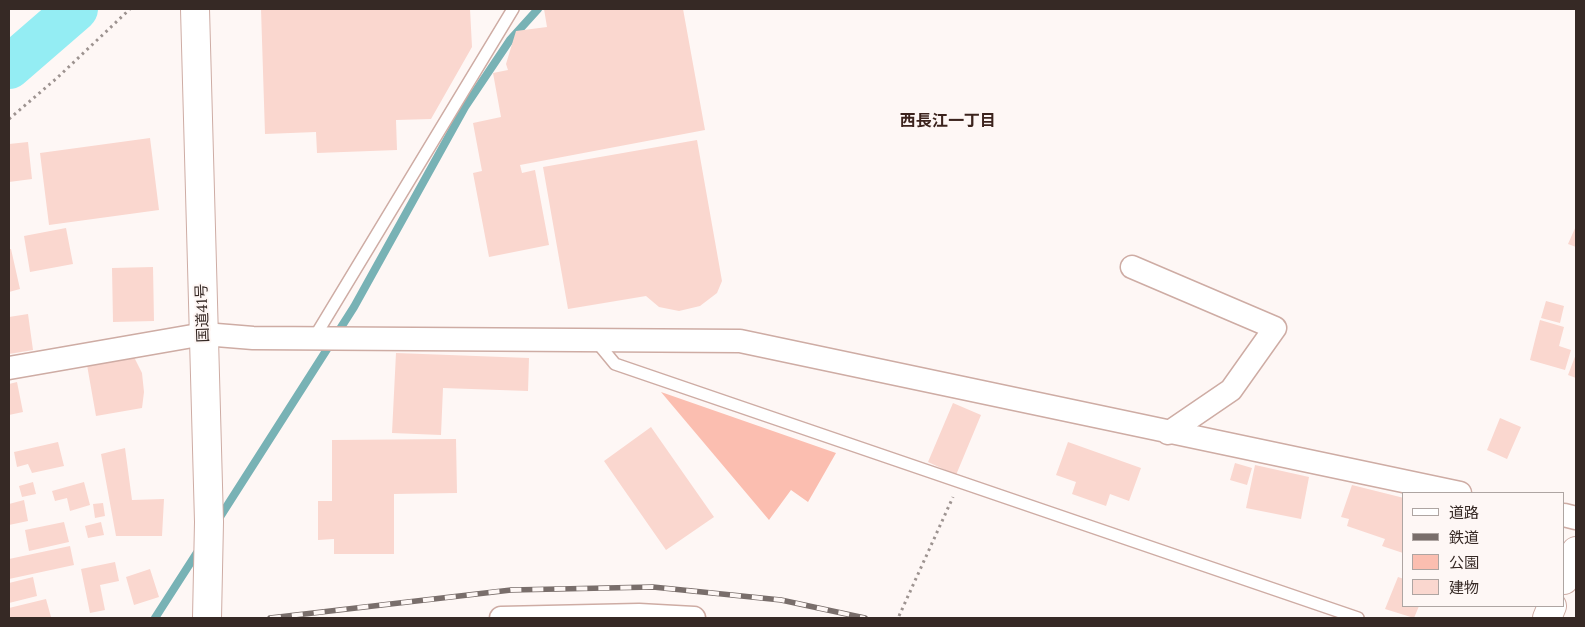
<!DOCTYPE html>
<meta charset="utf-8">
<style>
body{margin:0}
#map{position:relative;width:1585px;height:627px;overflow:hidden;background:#fef7f5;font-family:Lora,"Noto Sans JP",serif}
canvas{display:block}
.frame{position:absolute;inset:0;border:10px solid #362925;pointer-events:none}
.legend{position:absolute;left:1402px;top:492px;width:162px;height:115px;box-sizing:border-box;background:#fef7f5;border:1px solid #aea5a2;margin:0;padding:6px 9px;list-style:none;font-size:15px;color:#362925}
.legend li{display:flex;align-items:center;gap:10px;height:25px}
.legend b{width:25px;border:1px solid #aea5a2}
</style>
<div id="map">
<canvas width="1585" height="627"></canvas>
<div class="frame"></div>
<ul class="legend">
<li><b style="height:6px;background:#fff"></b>道路</li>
<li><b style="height:6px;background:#796e6b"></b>鉄道</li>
<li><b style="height:14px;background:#fbbeb0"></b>公園</li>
<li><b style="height:14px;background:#fad7cf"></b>建物</li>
</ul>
</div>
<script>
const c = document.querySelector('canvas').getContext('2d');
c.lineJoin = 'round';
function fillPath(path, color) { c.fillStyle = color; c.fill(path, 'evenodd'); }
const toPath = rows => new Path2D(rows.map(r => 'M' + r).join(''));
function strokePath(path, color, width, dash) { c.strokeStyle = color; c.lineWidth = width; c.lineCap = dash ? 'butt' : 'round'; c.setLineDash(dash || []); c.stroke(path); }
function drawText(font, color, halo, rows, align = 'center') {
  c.font = font + ' Lora,"Noto Sans JP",serif'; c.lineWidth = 4; c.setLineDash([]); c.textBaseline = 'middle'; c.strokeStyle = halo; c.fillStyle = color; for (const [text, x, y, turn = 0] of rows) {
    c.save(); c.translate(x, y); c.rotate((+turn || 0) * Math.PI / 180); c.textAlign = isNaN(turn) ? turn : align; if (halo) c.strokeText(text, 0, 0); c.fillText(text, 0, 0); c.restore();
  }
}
fillPath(toPath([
 [661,392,836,453,808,502,791,490,769,520]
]), '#fbbeb0');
strokePath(toPath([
 [218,520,354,307,465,107,510,40,538,9],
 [155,618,200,548]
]), '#78b2b5', 8);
strokePath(toPath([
 [9,67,76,9]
]), '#94edf3', 44);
fillPath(toPath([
 [261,9,470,9,472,47,431,119,396,120,397,150,317,153,316,132,265,134],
 [544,9,683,9,705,130,520,165,522,173,535,170,549,245,489,257,473,173,482,171,473,123,501,117,493,73,508,70,506,64,516,31,547,27],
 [150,138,159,210,49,225,40,153],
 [697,140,722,281,717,293,700,306,679,311,659,307,646,296,568,309,543,167],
 [28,142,32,179,9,182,9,144],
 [1576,226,1576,247,1568,244],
 [66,228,73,264,30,272,24,236],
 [9,249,11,249,20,289,9,292],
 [153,267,154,321,113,322,112,268],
 [1546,301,1564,306,1560,323,1541,318],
 [28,314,33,350,9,354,9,317],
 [1540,320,1564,327,1559,346,1571,350,1565,370,1530,360],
 [396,353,529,358,528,391,443,388,441,435,392,433],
 [1576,354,1576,378,1568,375],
 [134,357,142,373,144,392,142,408,96,416,87,365],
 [17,382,23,412,9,415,9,384],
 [953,403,981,415,956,475,928,462],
 [1500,418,1521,427,1507,459,1487,450],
 [651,427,714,517,666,550,604,461],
 [456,439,457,493,394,494,394,554,334,554,334,539,318,540,318,501,332,501,332,440],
 [58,442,64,466,32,473,28,464,17,467,14,452],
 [1068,442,1141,468,1129,501,1110,494,1106,506,1072,494,1076,482,1056,475],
 [125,448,132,500,164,499,162,536,116,536,101,454],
 [1235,463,1252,468,1247,485,1230,480],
 [1255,465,1309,477,1301,519,1246,508],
 [33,482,36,494,22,497,19,486],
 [84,482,90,505,70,511,67,498,55,501,52,491],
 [1352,485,1404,498,1403,553,1382,546,1385,539,1347,526,1349,519,1341,517],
 [24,500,28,521,9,525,9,504],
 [103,503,105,516,95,518,93,504],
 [64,522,69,542,29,551,25,530],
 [101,522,104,535,88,538,85,526],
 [70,546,74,565,9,579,9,559],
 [115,562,119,581,100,585,105,610,90,613,81,569],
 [150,569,159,597,134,605,126,577],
 [33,577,37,596,9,603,9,583],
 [1398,577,1404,579,1404,606,1419,606,1414,618,1385,609],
 [46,599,51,617,9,618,9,608]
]), '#fad7cf');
const service = toPath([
 [314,338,513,9],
 [596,341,615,364,1358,618]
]);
const minor = toPath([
 [1132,267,1275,328,1231,390,1168,433],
 [9,368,204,334,253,338,740,341,1460,493],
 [1564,515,1576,518],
 [501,618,639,615,694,618]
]);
const tertiary = toPath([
 [1564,580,1576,551],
 [1547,618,1552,606]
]);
const trunk = toPath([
 [195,9,209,522,207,618]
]);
strokePath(service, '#ceaca4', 14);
strokePath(minor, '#ceaca4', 25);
strokePath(tertiary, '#ceaca4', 30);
strokePath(trunk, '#ceaca4', 30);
strokePath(toPath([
 [9,119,57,78,130,9],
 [899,616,953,497]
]), '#9d9390', 3, [2.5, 4]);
strokePath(service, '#fff', 11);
strokePath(minor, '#fff', 22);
strokePath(tertiary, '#fff', 28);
strokePath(trunk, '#fff', 28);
const rail = toPath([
 [270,618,511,590,653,587,781,600,865,618]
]);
strokePath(rail, '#796e6b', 5.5);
strokePath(rail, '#fef7f5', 4, [11]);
drawText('15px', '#362925', '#fef7f5', [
 ["国道41号",203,313,-92]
]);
drawText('bold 16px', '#3c231d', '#fef7f5', [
 ["西長江一丁目",948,121]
]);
</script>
